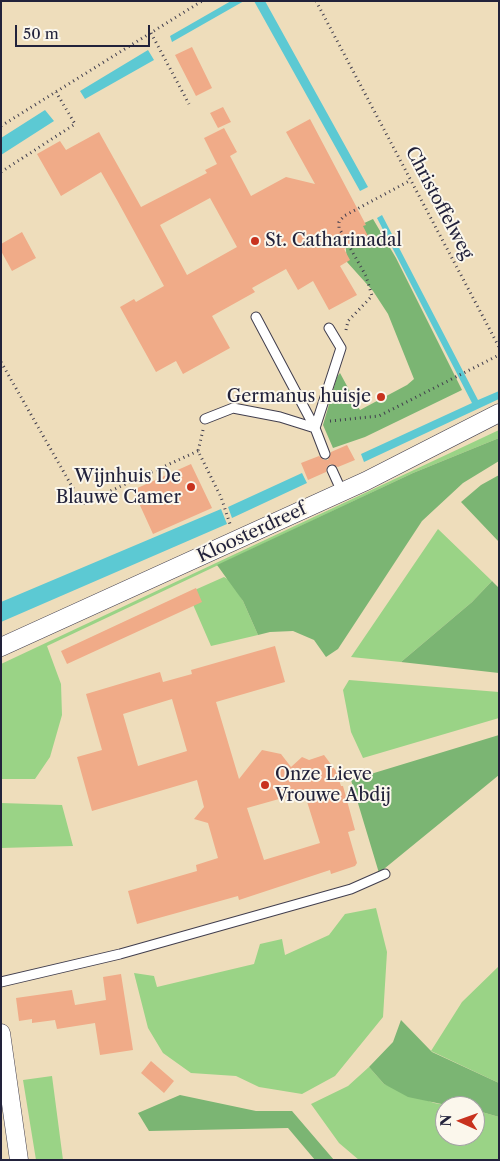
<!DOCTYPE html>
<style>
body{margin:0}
#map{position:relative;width:500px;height:1161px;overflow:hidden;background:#edb;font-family:"Libre Caslon Text",serif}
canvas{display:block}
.frame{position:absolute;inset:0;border:2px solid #22223b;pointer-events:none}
.north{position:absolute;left:435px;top:1096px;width:50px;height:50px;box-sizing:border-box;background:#fbf7ec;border:1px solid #a4a2a5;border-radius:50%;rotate:272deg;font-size:14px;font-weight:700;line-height:20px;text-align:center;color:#22223b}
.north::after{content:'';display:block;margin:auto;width:18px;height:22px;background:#c8321e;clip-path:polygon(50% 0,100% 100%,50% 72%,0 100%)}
.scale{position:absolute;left:15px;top:25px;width:135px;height:22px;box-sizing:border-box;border:2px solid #22223b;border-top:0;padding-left:6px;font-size:15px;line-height:18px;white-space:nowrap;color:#22223b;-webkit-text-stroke:4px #fbf7ec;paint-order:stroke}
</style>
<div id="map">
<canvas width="500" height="1161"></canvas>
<div class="frame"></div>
<div class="north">N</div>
<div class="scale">50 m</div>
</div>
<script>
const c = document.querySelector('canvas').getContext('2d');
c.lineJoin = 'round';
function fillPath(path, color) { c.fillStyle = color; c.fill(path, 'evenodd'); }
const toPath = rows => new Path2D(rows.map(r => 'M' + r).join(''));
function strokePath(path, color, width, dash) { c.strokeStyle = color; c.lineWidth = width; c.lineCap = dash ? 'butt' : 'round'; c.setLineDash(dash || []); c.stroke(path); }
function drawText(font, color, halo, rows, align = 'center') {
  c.font = font + ' "Libre Caslon Text",serif'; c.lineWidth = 4; c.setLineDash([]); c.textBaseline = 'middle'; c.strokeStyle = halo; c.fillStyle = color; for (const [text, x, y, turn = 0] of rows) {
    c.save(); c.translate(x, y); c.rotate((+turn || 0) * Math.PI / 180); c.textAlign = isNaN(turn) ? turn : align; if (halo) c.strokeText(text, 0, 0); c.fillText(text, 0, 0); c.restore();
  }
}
fillPath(toPath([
 [499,430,499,438,413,473,47,646,61,684,62,715,50,757,35,779,1,779,1,664],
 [438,529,492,581,472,602,401,662,351,657],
 [224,577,231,581,243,601,258,635,211,646,188,593],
 [349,680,499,692,499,718,363,758,351,732,343,690],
 [1,803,62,805,73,846,1,848],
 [376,908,387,952,383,1017,335,1076,302,1094,259,1087,236,1076,191,1073,163,1053,148,1028,134,973,154,976,157,987,254,964,260,944,282,939,285,955,329,935,345,914],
 [499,966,499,1083,431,1051,462,1002],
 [369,1067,384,1084,434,1103,451,1106,445,1106,445,1136,475,1136,475,1110,499,1117,499,1160,359,1160,339,1143,311,1104,348,1086],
 [52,1076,63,1160,36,1160,23,1080]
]), '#9ad386');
fillPath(toPath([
 [373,219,396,258,462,390,365,437,333,448,323,425,337,377,340,373,360,410,407,385,414,379,388,314,373,291,347,262,345,238,349,230],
 [499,438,499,461,463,483,422,521,338,649,326,657,314,640,293,631,270,632,258,635,243,601,217,565,413,473],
 [499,475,499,542,461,502,481,485],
 [492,581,499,588,499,673,401,662,472,602],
 [499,735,499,775,379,873,351,780],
 [401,1020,432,1052,499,1083,499,1117,475,1110,475,1106,451,1106,408,1097,384,1084,369,1067,393,1042],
 [180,1095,256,1111,292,1111,334,1160,315,1160,288,1128,149,1131,138,1113]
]), '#7bb573');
fillPath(toPath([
 [231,1,244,1,172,42,170,36],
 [254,1,265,1,368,187,360,191],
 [148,50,154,60,85,99,80,91],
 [45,110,54,121,1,155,1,138],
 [382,215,478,400,499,391,499,399,364,462,361,454,472,403,377,218],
 [302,473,307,483,232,518,228,507],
 [221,509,227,524,1,622,1,602]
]), '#5cc9d3');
fillPath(toPath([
 [192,47,212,88,196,96,175,55],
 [223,107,231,122,218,128,210,113],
 [310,119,366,225,363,226,368,236,344,249,350,260,340,266,357,295,329,310,313,281,298,290,286,269,252,288,255,292,212,316,230,348,183,374,176,361,156,372,120,307,134,299,136,302,164,286,117,200,101,172,61,196,37,154,60,141,66,150,99,132,141,207,207,173,205,170,217,164,204,138,224,128,237,152,230,156,251,196,286,177,315,184,286,132],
 [210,198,237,247,187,275,160,225],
 [22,232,36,258,12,271,1,251,1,244],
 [347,445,355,460,338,467,330,464,327,467,326,472,308,480,301,463,319,456,324,460,328,460,331,452],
 [191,464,212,508,153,534,133,490],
 [196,588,202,602,67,664,61,651],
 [275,646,285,682,216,702,239,779,262,750,281,754,291,767,302,757,309,760,324,755,336,771,341,786,343,786,355,830,348,832,357,863,355,866,331,874,330,870,239,900,238,896,137,924,128,891,197,871,196,865,218,858,208,823,194,819,204,807,197,780,92,811,77,757,102,750,86,694,160,672,163,682,192,674,191,670],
 [172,699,187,751,138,766,123,714],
 [304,792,320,843,264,860,247,808],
 [121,974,133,1050,100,1055,95,1023,57,1029,55,1020,32,1023,32,1019,19,1021,16,998,72,990,75,1005,106,1000,103,977],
 [151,1061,174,1081,164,1093,141,1073]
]), '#f0ab88');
const service = toPath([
 [256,317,315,428,325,454],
 [205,419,233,408,280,417,315,428],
 [315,428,341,348,329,328],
 [332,470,342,492],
 [1,982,120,954,351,889,385,874]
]);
const minor = toPath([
 [1,647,366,481,499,413],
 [1,1033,19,1160]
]);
strokePath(service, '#413e4e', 11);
strokePath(minor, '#413e4e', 19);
strokePath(toPath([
 [316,1,499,347],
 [151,33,189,104],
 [1,126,202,1],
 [1,172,75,124,56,92],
 [346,330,348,321,372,296,366,276,339,228,339,222,344,216,411,180],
 [1,362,82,504,198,451],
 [330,421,379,416,499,355],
 [203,430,198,451,221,497,230,524]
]), '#413e4e', 3, [1, 4]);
strokePath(service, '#fff', 9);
strokePath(minor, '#fff', 18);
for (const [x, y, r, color] of [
 [255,241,5,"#c8321e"],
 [381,397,5,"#c8321e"],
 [191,487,5,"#c8321e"],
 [265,785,5,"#c8321e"]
]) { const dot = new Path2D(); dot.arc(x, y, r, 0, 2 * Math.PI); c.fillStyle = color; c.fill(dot); strokePath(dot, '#fbf7ec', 2); }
drawText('18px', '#22223b', '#fbf7ec', [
 ["Christoffelweg",439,203,62],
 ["Kloosterdreef",252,533,-25]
]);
drawText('18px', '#22223b', '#fbf7ec', [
 ["St. Catharinadal",265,241],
 ["Germanus huisje",371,397,"right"],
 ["Wijnhuis De",181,477,"right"],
 ["Blauwe Camer",181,498,"right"],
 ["Onze Lieve",275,775],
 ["Vrouwe Abdij",275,796]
], 'left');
</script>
